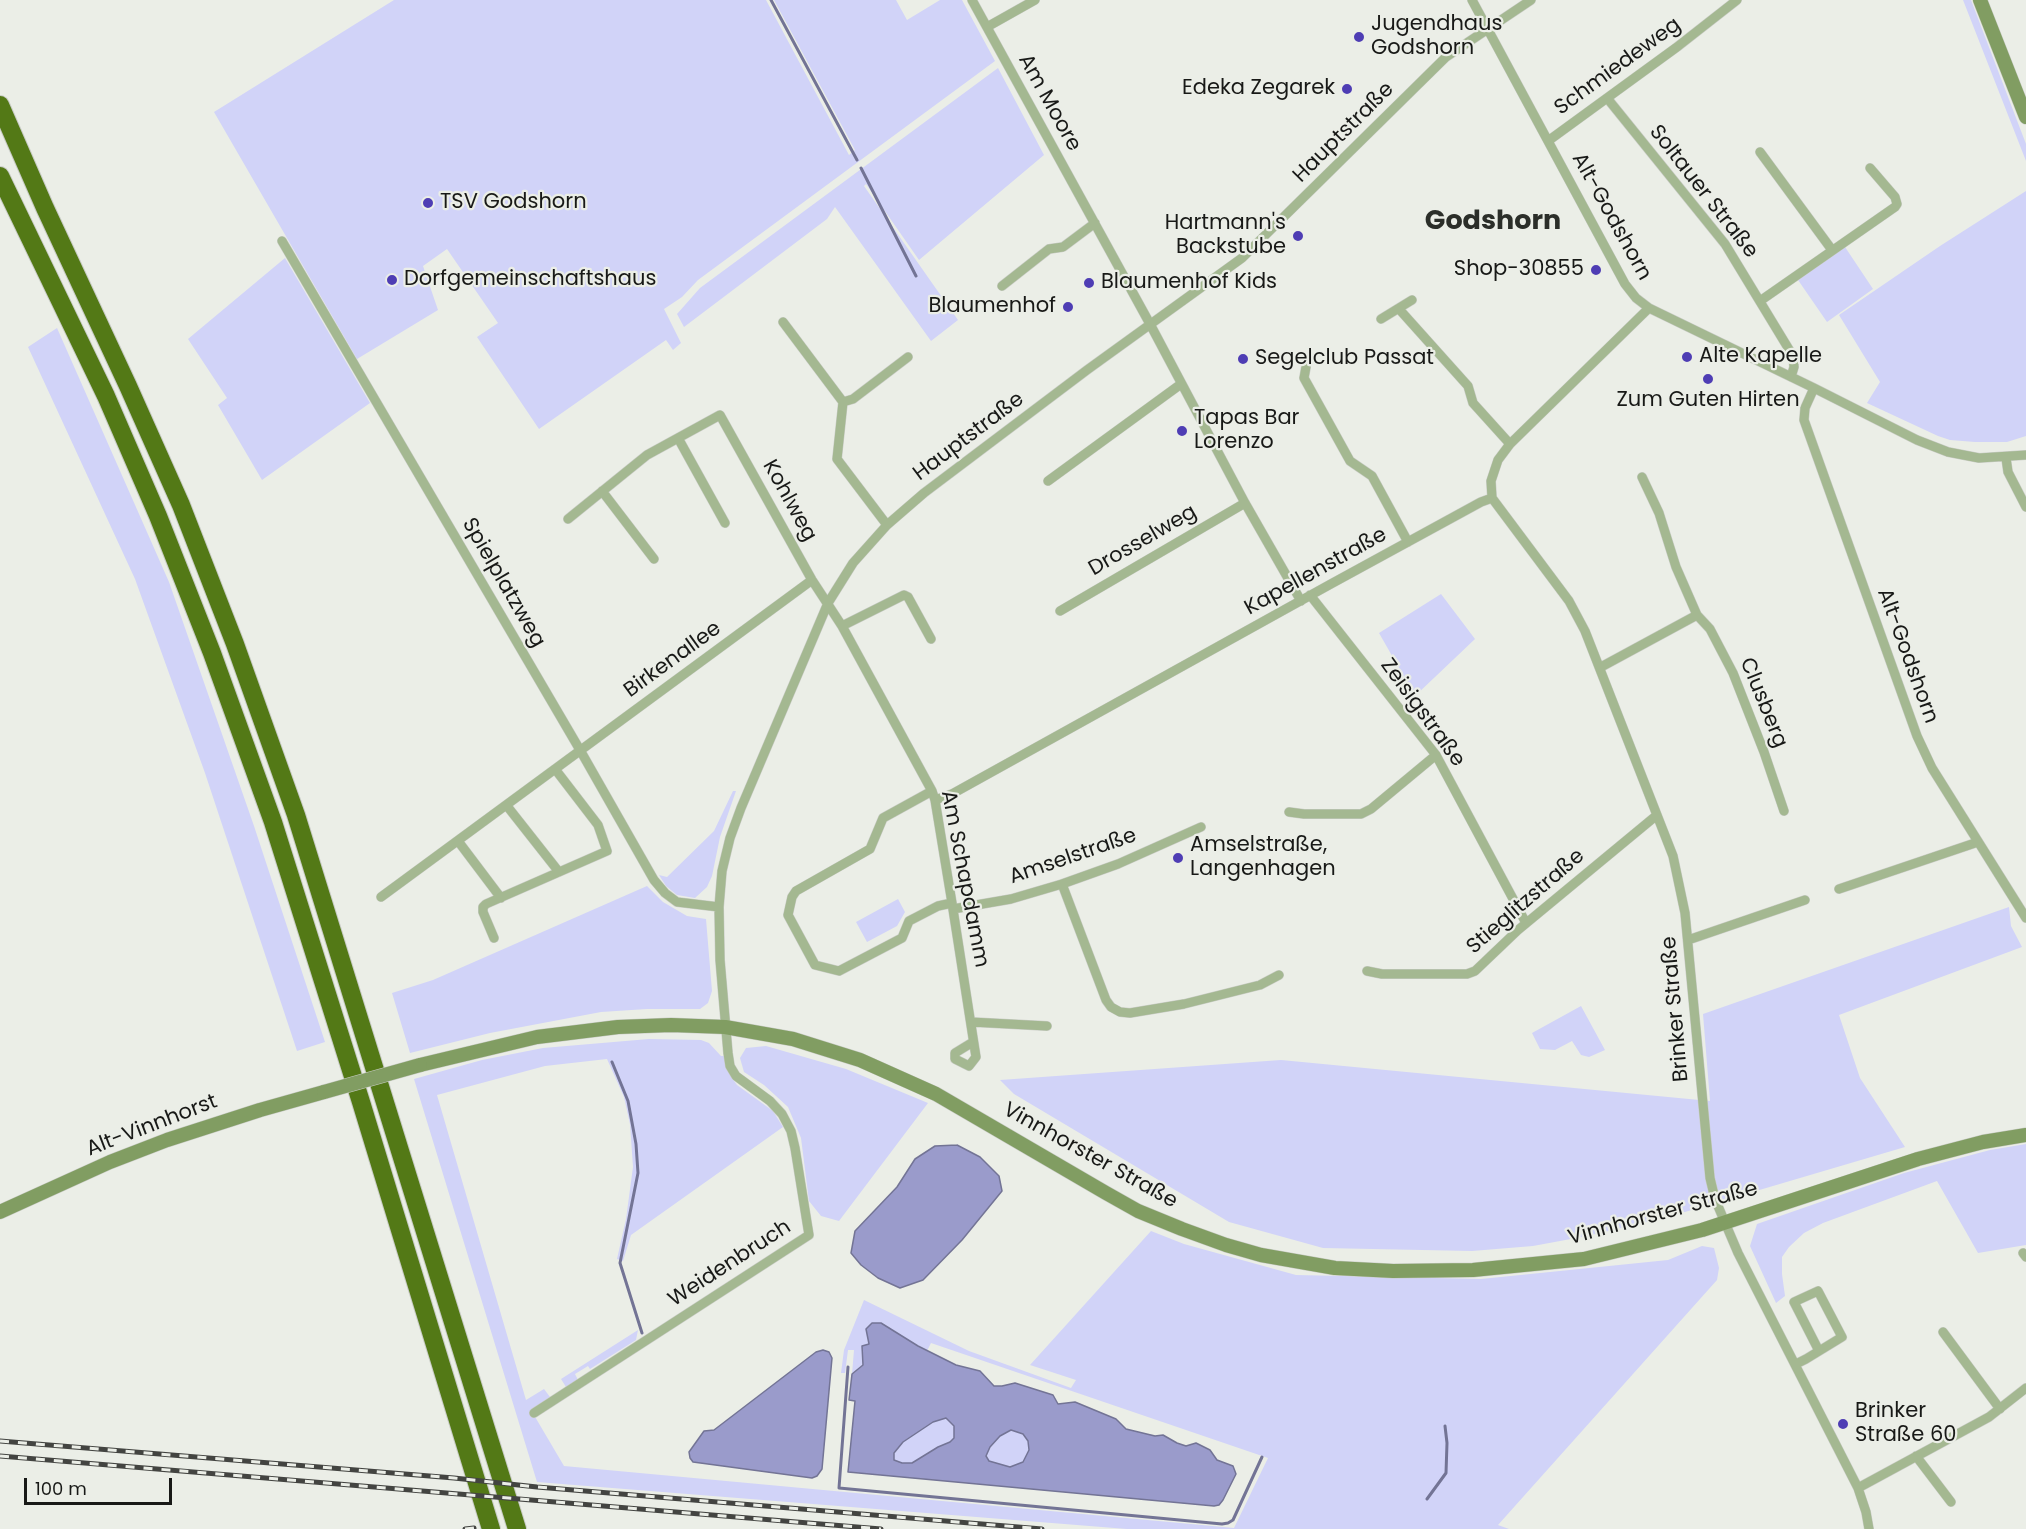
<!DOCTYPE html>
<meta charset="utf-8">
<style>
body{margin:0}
#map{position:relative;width:2026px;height:1529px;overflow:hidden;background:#ebeee7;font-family:Poppins,sans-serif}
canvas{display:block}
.scale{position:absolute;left:24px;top:1478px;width:148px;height:27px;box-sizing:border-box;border:3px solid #181917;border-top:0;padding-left:8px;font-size:18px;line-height:21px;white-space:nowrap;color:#181917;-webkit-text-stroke:4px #ebeee7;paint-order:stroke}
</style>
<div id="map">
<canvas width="2026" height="1529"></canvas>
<div class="scale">100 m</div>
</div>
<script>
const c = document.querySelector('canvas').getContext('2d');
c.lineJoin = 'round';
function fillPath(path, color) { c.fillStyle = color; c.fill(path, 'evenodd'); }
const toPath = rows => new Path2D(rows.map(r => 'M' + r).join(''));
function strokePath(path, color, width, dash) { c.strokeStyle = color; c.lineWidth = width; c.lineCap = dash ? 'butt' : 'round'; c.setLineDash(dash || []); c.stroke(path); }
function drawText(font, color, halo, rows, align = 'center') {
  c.font = font + ' Poppins,sans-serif'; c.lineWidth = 4.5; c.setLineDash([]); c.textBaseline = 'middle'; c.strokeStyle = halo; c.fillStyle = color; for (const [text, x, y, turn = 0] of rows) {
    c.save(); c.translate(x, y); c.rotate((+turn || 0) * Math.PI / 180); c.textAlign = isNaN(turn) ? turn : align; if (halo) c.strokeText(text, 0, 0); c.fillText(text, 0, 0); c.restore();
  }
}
fillPath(toPath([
 [394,0,766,0,849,155,855,150,774,0,896,0,907,20,940,0,962,0,995,61,698,280,682,297,664,309,681,343,673,350,666,340,539,429,477,337,498,323,447,249,423,266,438,310,357,359,214,112],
 [1963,0,1971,0,2026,144,2026,161],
 [998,68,1044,155,919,260,866,184,864,186,958,320,931,341,835,207,827,219,684,327,677,314,700,288],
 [2026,191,2026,436,2007,442,1975,442,1950,440,1938,436,1867,403,1880,382,1839,315,1940,246],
 [1845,247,1873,289,1827,322,1798,280],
 [285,258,370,403,262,480,218,405,227,398,188,339],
 [57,328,169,582,254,826,325,1042,297,1051,205,773,135,579,28,347],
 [1441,594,1475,639,1415,696,1379,633],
 [733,791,736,791,720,837,712,876,707,887,695,898,677,895,666,886,659,875,667,877,714,831],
 [647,886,663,902,687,916,706,919,712,991,708,1003,700,1009,647,1009,601,1012,490,1033,410,1053,392,993,433,980],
 [898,899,905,912,897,926,867,942,856,922],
 [2009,907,2011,926,2022,947,1839,1015,1860,1078,1905,1147,1668,1217,1587,1236,1533,1246,1472,1251,1323,1248,1229,1222,1014,1094,1000,1080,1281,1060,1710,1101,1703,1014],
 [1581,1006,1605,1050,1589,1057,1581,1055,1572,1041,1555,1050,1540,1049,1532,1033],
 [649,1039,701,1040,709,1043,721,1056,724,1056,732,1078,737,1085,773,1111,783,1127,631,1235,623,1261,617,1259,626,1219,633,1167,630,1124,624,1097,607,1059,545,1066,437,1095,526,1400,544,1389,550,1397,531,1410,564,1466,1234,1528,1268,1458,931,1343,927,1351,918,1346,869,1344,862,1346,863,1365,852,1374,854,1350,848,1350,845,1373,841,1373,844,1350,864,1300,969,1351,1071,1388,1076,1380,1030,1365,1151,1231,1184,1244,1296,1275,1481,1279,1668,1260,1702,1246,1714,1248,1719,1268,1717,1280,1498,1525,1509,1529,1127,1529,537,1482,414,1079,482,1060,543,1048],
 [766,1046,846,1069,928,1103,839,1221,821,1216,809,1201,801,1138,788,1107,764,1085,744,1072,740,1058,746,1048],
 [2026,1144,2026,1245,1978,1253,1937,1181,1823,1223,1804,1233,1789,1247,1782,1257,1782,1274,1785,1296,1776,1303,1750,1246,1757,1224,1904,1173,1990,1150],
 [638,1330,636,1340,590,1369,588,1366,575,1374,578,1380,566,1387,561,1379],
 [946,1418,955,1426,954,1438,950,1442,938,1447,912,1463,902,1463,894,1460,894,1453,903,1442,933,1422],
 [1011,1430,1023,1434,1029,1441,1029,1450,1023,1462,1010,1467,989,1461,986,1456,990,1447,1000,1436]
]), '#d1d3f8');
const water = toPath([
 [957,1145,980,1157,999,1176,1002,1191,962,1240,923,1280,900,1288,878,1278,861,1265,851,1253,855,1231,897,1187,915,1159,935,1146,957,1145],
 [872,1323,881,1323,918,1346,956,1365,980,1371,994,1386,1002,1386,1015,1383,1053,1395,1058,1404,1075,1402,1116,1419,1126,1429,1155,1436,1163,1435,1177,1443,1186,1446,1196,1443,1210,1450,1217,1460,1233,1466,1236,1474,1223,1500,1219,1505,1214,1506,848,1472,855,1401,849,1400,852,1374,863,1365,862,1346,869,1344,866,1329,872,1323],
 [946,1418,954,1426,954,1438,950,1442,938,1447,912,1463,902,1463,894,1460,894,1453,903,1442,933,1422,946,1418],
 [1011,1430,1023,1434,1028,1441,1029,1450,1023,1462,1010,1467,989,1461,986,1456,990,1447,1000,1436,1011,1430],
 [823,1350,829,1352,832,1358,822,1469,817,1476,812,1478,693,1462,690,1458,689,1452,704,1431,714,1430,816,1352,823,1350]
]);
fillPath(water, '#9a9bcb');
strokePath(water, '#737495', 1.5);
strokePath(toPath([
 [771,0,857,160],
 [861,168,916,276],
 [612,1062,628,1101,636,1144,638,1173,620,1263,642,1333],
 [848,1367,839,1488,1222,1524,1228,1523,1233,1520,1262,1457],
 [1427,1499,1446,1473,1447,1443,1445,1426]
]), '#737495', 3);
const street = toPath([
 [972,0,1150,324,1245,503,1301,601],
 [1472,0,1625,284,1636,298,1649,308,1814,388,1917,440,1948,452,1979,458,2026,455],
 [987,27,1035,0],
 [1607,98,1725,244,1793,356,1794,367,1791,377],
 [1548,141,1677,47,1737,0],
 [1760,152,1832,250],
 [282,241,580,750,654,880,665,893,677,902,719,907],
 [1002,286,1049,249,1063,247,1095,223],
 [1760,301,1895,207,1897,204,1895,197,1870,168],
 [1399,309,1468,386,1473,403,1510,444],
 [1381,319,1412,300],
 [783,322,843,402,837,459,887,525],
 [1306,367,1304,378,1350,461,1372,476,1408,542],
 [1814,388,1805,408,1804,420,1917,736,1932,768,2026,918],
 [843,402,853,399,908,357],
 [678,438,725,523],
 [2006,458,2008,472,2026,507],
 [1642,477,1659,513,1676,567,1697,615,1710,629,1733,673,1764,752,1784,811],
 [1048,481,1181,384],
 [602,491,654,559],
 [1492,498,1569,601,1585,631,1673,856,1685,913,1710,1178,1715,1199,1738,1253,1858,1488,1866,1512,1869,1529],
 [1492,498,1491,481,1498,460,1510,444,1649,308],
 [568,519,647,455,720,415,812,580,842,626,932,791,935,800,952,903,976,1057,969,1066,955,1059,955,1053,973,1042],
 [1310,595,1436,755,1526,923],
 [1060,611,1245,503],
 [842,626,904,595,908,597,931,639],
 [1601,667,1697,615],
 [932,791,883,818,870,849,796,891,792,897,788,915,815,965,839,971,902,938,909,921,938,906,952,903],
 [935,800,952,794,1329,585,1481,502,1492,498],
 [507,806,559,872],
 [1289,812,1304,814,1361,814,1371,809,1436,755],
 [458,841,501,898],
 [1062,884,1106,1000,1111,1007,1120,1012,1130,1013,1184,1004,1260,985,1279,975],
 [1839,889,1978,842],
 [381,897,812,580],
 [953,909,1011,899,1062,884,1118,864,1201,827],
 [494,938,483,912,483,907,486,904,607,851,598,825,555,769],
 [1688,940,1805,900],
 [1367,971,1382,974,1467,974,1475,971,1518,930,1657,815],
 [971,1022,1047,1026],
 [2023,1253,2026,1257],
 [1943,1332,2000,1409],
 [1796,1364,1806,1359,1842,1337,1818,1291,1794,1302,1819,1351],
 [534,1413,809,1235,795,1148,791,1131,782,1114,770,1101,736,1076,730,1066,728,1053,720,960,719,907,722,871,730,838,741,808,828,603,853,563,887,525,924,493,1087,370,1242,258,1446,57,1531,0],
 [1916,1456,1951,1502],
 [1858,1488,1989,1417,2026,1388]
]);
const secondary = toPath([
 [1980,0,2026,117],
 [420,1065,537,1037,618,1027,671,1025,725,1027,793,1039,860,1060,936,1094,1106,1193,1138,1211,1182,1229,1226,1245,1261,1255,1335,1268,1393,1271,1473,1270,1584,1259,1702,1230,1918,1159,1983,1142,2026,1135],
 [0,1212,110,1162,167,1140,260,1110,324,1092]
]);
const highway = toPath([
 [0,105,45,208,128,386,181,505,235,644,296,815,517,1529],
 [0,176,106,396,158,516,212,653,273,822,361,1102,491,1529]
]);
strokePath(street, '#c9ccc6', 10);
strokePath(secondary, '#c9ccc6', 15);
strokePath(highway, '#c9ccc6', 20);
strokePath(street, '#a4b891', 9);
strokePath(secondary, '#819d62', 14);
strokePath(highway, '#537916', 18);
const rail = toPath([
 [0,1441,454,1478,537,1487,1042,1529],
 [0,1456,881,1529],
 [465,1529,474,1528]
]);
strokePath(rail, '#434441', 5);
strokePath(rail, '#ebeee7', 3, [9]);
const secondaryBridge = toPath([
 [324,1092,420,1065]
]);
strokePath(secondaryBridge, '#c9ccc6', 15, []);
strokePath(secondaryBridge, '#819d62', 14);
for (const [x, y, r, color] of [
 [1359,37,6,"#4e3db4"],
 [1347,89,6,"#4e3db4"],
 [428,203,6,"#4e3db4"],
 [1298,236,6,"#4e3db4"],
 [1596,270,6,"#4e3db4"],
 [392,280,6,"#4e3db4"],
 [1089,283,6,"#4e3db4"],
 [1068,307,6,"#4e3db4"],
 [1687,357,6,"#4e3db4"],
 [1243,359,6,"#4e3db4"],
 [1708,379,6,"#4e3db4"],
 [1182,431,6,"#4e3db4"],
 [1178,858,6,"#4e3db4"],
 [1843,1424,6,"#4e3db4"]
]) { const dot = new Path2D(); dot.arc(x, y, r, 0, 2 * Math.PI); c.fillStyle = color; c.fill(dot); strokePath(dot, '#ebeee7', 2); }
drawText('21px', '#181917', '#ebeee7', [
 ["Jugendhaus",1371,25],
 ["Godshorn",1371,49],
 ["Edeka Zegarek",1335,89,"right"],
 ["TSV Godshorn",440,203],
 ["Hartmann's",1286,224,"right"],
 ["Backstube",1286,248,"right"],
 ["Shop-30855",1584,270,"right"],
 ["Dorfgemeinschaftshaus",404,280],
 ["Blaumenhof Kids",1101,283],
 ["Blaumenhof",1056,307,"right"],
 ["Alte Kapelle",1699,357],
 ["Segelclub Passat",1255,359],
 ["Zum Guten Hirten",1708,401,"center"],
 ["Tapas Bar",1194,419],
 ["Lorenzo",1194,443],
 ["Amselstraße,",1190,846],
 ["Langenhagen",1190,870],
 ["Brinker",1855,1412],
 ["Straße 60",1855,1436]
], 'left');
drawText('21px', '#181917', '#ebeee7', [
 ["Schmiedeweg",1618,67,-36],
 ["Am Moore",1049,103,61],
 ["Hauptstraße",1344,133,-45],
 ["Soltauer Straße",1703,192,52],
 ["Alt-Godshorn",1611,217,61],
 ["Hauptstraße",969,437,-37],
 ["Kohlweg",789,501,61],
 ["Drosselweg",1143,541,-30],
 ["Kapellenstraße",1316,572,-29],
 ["Spielplatzweg",503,583,60],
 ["Alt-Godshorn",1907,656,70],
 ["Birkenallee",673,660,-36],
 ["Clusberg",1763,703,68],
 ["Zeisigstraße",1422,713,54],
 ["Amselstraße",1073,857,-19],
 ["Am Schapdamm",964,879,79],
 ["Stieglitzstraße",1526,902,-41],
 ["Brinker Straße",1676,1009,-95],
 ["Alt-Vinnhorst",152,1126,-21],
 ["Vinnhorster Straße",1090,1156,29],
 ["Vinnhorster Straße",1663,1214,-15],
 ["Weidenbruch",730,1264,-33]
]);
drawText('bold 27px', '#2b2e29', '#ebeee7', [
 ["Godshorn",1493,222]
]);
</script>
